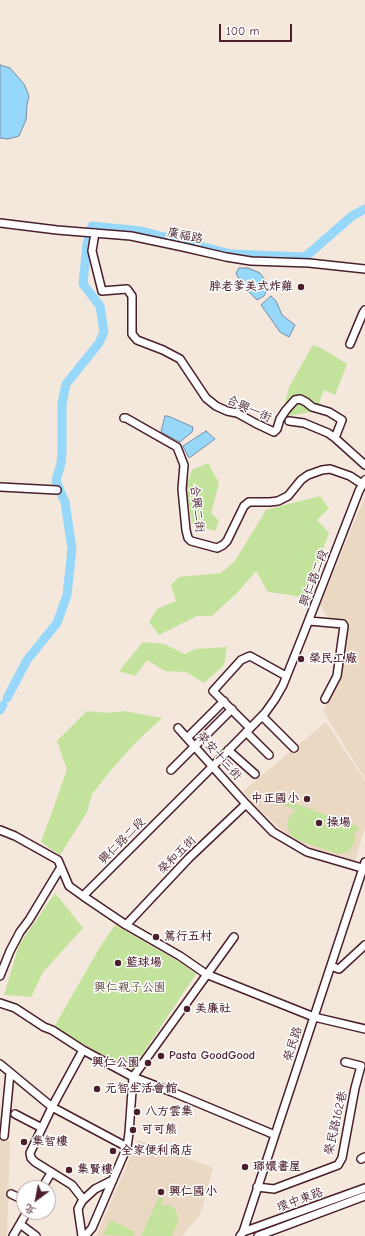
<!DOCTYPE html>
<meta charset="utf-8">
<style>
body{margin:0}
#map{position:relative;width:365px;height:1236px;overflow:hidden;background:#f3e8db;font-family:"Comic Neue","LXGW WenKai TC",sans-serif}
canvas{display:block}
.north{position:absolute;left:16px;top:1180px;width:40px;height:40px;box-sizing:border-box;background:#fff;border:1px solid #b7a5aa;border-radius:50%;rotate:212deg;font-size:11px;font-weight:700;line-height:16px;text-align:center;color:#4a1f2b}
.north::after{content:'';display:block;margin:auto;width:14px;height:18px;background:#4a1f2b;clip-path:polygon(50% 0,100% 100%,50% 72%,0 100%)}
.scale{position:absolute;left:219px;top:24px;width:73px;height:18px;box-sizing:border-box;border:2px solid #4a1f2b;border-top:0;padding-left:5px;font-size:12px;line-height:14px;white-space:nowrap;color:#4a1f2b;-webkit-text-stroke:3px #fff;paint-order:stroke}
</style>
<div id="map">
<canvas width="365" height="1236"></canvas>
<div class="north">北</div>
<div class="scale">100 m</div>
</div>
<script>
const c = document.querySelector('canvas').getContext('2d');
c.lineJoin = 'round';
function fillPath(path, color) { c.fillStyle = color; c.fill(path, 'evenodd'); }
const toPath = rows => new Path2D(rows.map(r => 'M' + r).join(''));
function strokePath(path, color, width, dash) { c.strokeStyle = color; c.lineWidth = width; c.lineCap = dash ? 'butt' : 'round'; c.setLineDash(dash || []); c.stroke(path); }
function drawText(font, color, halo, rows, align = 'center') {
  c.font = font + ' "Comic Neue","LXGW WenKai TC",sans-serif'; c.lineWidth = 3; c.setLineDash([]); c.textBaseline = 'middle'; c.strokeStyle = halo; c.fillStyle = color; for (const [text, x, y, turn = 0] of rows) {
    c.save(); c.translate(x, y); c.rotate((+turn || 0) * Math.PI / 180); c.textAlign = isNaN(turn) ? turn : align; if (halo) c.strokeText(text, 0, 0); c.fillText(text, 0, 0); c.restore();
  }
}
fillPath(toPath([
 [365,496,365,779,323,711,340,678,348,619,330,620,320,605],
 [326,722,365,781,365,827,355,861,315,849,292,839,257,808,243,791],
 [138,1140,213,1168,200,1215,182,1236,96,1236],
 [0,1141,10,1141,7,1236,0,1236]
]), '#ead8c2');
fillPath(toPath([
 [313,345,321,348,347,364,335,395,324,390,319,403,328,409,282,417,289,387],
 [208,463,219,483,211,513,219,521,215,531,192,524,186,487,192,470],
 [320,496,329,508,317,520,329,533,305,597,268,592,256,571,238,592,212,616,197,616,159,635,149,622,157,609,176,601,171,585,179,577,221,573,235,561,266,510],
 [143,642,164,644,185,654,196,649,227,647,224,665,204,683,186,672,165,671,147,660,135,676,119,671],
 [87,711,107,713,124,711,162,718,137,741,112,769,92,794,87,812,60,855,41,842,67,770,57,741],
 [277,797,359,827,357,832,354,831,355,841,349,851,338,854,298,840,290,834,288,827,288,820,291,815,297,810,275,802],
 [55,893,83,928,43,972,31,997,4,995,19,945],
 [115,925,181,963,196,974,131,1071,54,1027,100,947],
 [159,1197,164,1199,161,1205,169,1205,174,1208,178,1217,178,1222,172,1236,141,1236],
 [110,1220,135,1232,133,1236,103,1235]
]), '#c3e29b');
const water = toPath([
 [0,65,10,68,24,84,29,96,27,104,26,120,19,136,8,139,0,138,0,65],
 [239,268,248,268,260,273,267,283,267,290,264,296,257,300,242,285,236,273,239,268],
 [271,296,276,301,282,315,295,325,289,337,280,332,261,305,271,296],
 [165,416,168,416,193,427,192,432,180,442,161,432,165,416],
 [206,431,215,439,189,458,183,446,206,431]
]);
fillPath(water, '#97d7f9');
strokePath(water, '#788da7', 1);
strokePath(toPath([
 [7,698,27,660,57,623,67,595,72,549,65,502,56,481,61,463,62,452,62,404,66,384,99,343,104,332,100,306,83,284,87,244,92,226,141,231,231,254,305,257,352,216,365,209],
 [0,710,3,705]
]), '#97d7f9', 9);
const minor = toPath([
 [0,223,57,230,131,236,183,247,226,257,251,261,309,263,365,269],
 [95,233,92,251,102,291,127,289,132,296,132,334,137,340,163,350,180,359,206,398,216,406,227,411,237,413,255,423,274,432,277,429,280,419,286,410,295,400,300,399,306,402,312,407,329,412,342,420,335,438,365,465],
 [350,344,363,313,365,310],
 [124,418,126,418,177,447,184,465,182,489,186,530,188,538,191,541,217,548,223,545,227,541,244,506,249,502,270,502,278,501,288,496,301,480,308,475,322,470,330,469,350,476,362,484],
 [289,421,304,423,328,433,335,438],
 [365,480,359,491,303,635,283,685,275,699,265,713,213,766,83,896,126,925,180,956,206,974,314,1017,365,1029],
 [0,487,57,490],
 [309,621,343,624,344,626,337,676,325,699],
 [262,716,294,748],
 [178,728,246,804,273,832,307,852,365,869],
 [250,728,213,691,241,660,250,656,286,676],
 [246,732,269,755],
 [187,738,224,701],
 [228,750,255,774],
 [171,770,232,709],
 [0,830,15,836,58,860,69,886,83,896],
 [126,925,189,858,246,804],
 [331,966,339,969,365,945],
 [0,976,10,951,20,932,29,920,61,867],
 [0,1003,15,1008,44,1027,52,1030,83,1050,133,1077,172,1092,275,1135],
 [0,1064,52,1107,127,1147],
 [15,1114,42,1128],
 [4,1136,10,1073],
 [361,1159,365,1157],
 [257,1187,274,1189,338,1165,342,1158,355,1088,361,1066,345,1062],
 [42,1188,51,1173],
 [11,1194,24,1200],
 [83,1199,72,1185,35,1162,31,1158,30,1153,52,1107,83,1050],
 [20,1224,36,1236],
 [243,1232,365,1188],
 [13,1236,27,1212],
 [82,1236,78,1209,82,1201,95,1189,113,1180],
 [85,1236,92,1228,127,1147,129,1133,133,1077,234,937],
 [240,1236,243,1232,365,862],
 [258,1236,365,1196]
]);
strokePath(minor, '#4a1f2b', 10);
strokePath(minor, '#fff', 7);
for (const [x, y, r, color] of [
 [301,287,4,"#4a1f2b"],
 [301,659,4,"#4a1f2b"],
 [307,799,4,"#4a1f2b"],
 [319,823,4,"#4a1f2b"],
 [156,937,4,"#4a1f2b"],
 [118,963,4,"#4a1f2b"],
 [187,1009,4,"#4a1f2b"],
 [161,1056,4,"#4a1f2b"],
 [148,1063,4,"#4a1f2b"],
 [97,1089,4,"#4a1f2b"],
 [137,1112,4,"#4a1f2b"],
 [133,1130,4,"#4a1f2b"],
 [24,1142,4,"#4a1f2b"],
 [113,1151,4,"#4a1f2b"],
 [245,1167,4,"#4a1f2b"],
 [69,1170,4,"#4a1f2b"],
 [161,1192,4,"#4a1f2b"]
]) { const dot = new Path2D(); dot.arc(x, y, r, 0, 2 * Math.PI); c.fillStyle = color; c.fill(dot); strokePath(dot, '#fff', 1.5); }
drawText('12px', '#4a1f2b', '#fff', [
 ["廣福路",185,236,12],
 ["合興一街",249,409,24],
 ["合興二街",197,509,83],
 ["興仁路二段",314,578,-69],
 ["榮安十三街",219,756,48],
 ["興仁路二段",122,841,-45],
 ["榮和五街",177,855,-45],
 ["榮民路",293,1044,-72],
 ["榮民路162巷",336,1123,-77],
 ["環中東路",300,1200,-20]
]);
drawText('bold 12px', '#4a1f2b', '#fff', [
 ["胖老爹美式炸雞",293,287,"right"],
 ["榮民工廠",309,659],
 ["中正國小",299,799,"right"],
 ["操場",327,823],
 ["篤行五村",164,937],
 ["籃球場",126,963],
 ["美廉社",195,1009],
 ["Pasta GoodGood",169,1056],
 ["興仁公園",140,1063,"right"],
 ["元智生活會館",105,1089],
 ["八方雲集",145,1112],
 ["可可熊",141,1130],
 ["集智樓",32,1142],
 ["全家便利商店",121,1151],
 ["瑯嬛書屋",253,1167],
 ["集賢樓",77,1170],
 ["興仁國小",169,1192]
], 'left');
drawText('12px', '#685047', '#fff', [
 ["興仁親子公園",130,988]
]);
</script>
